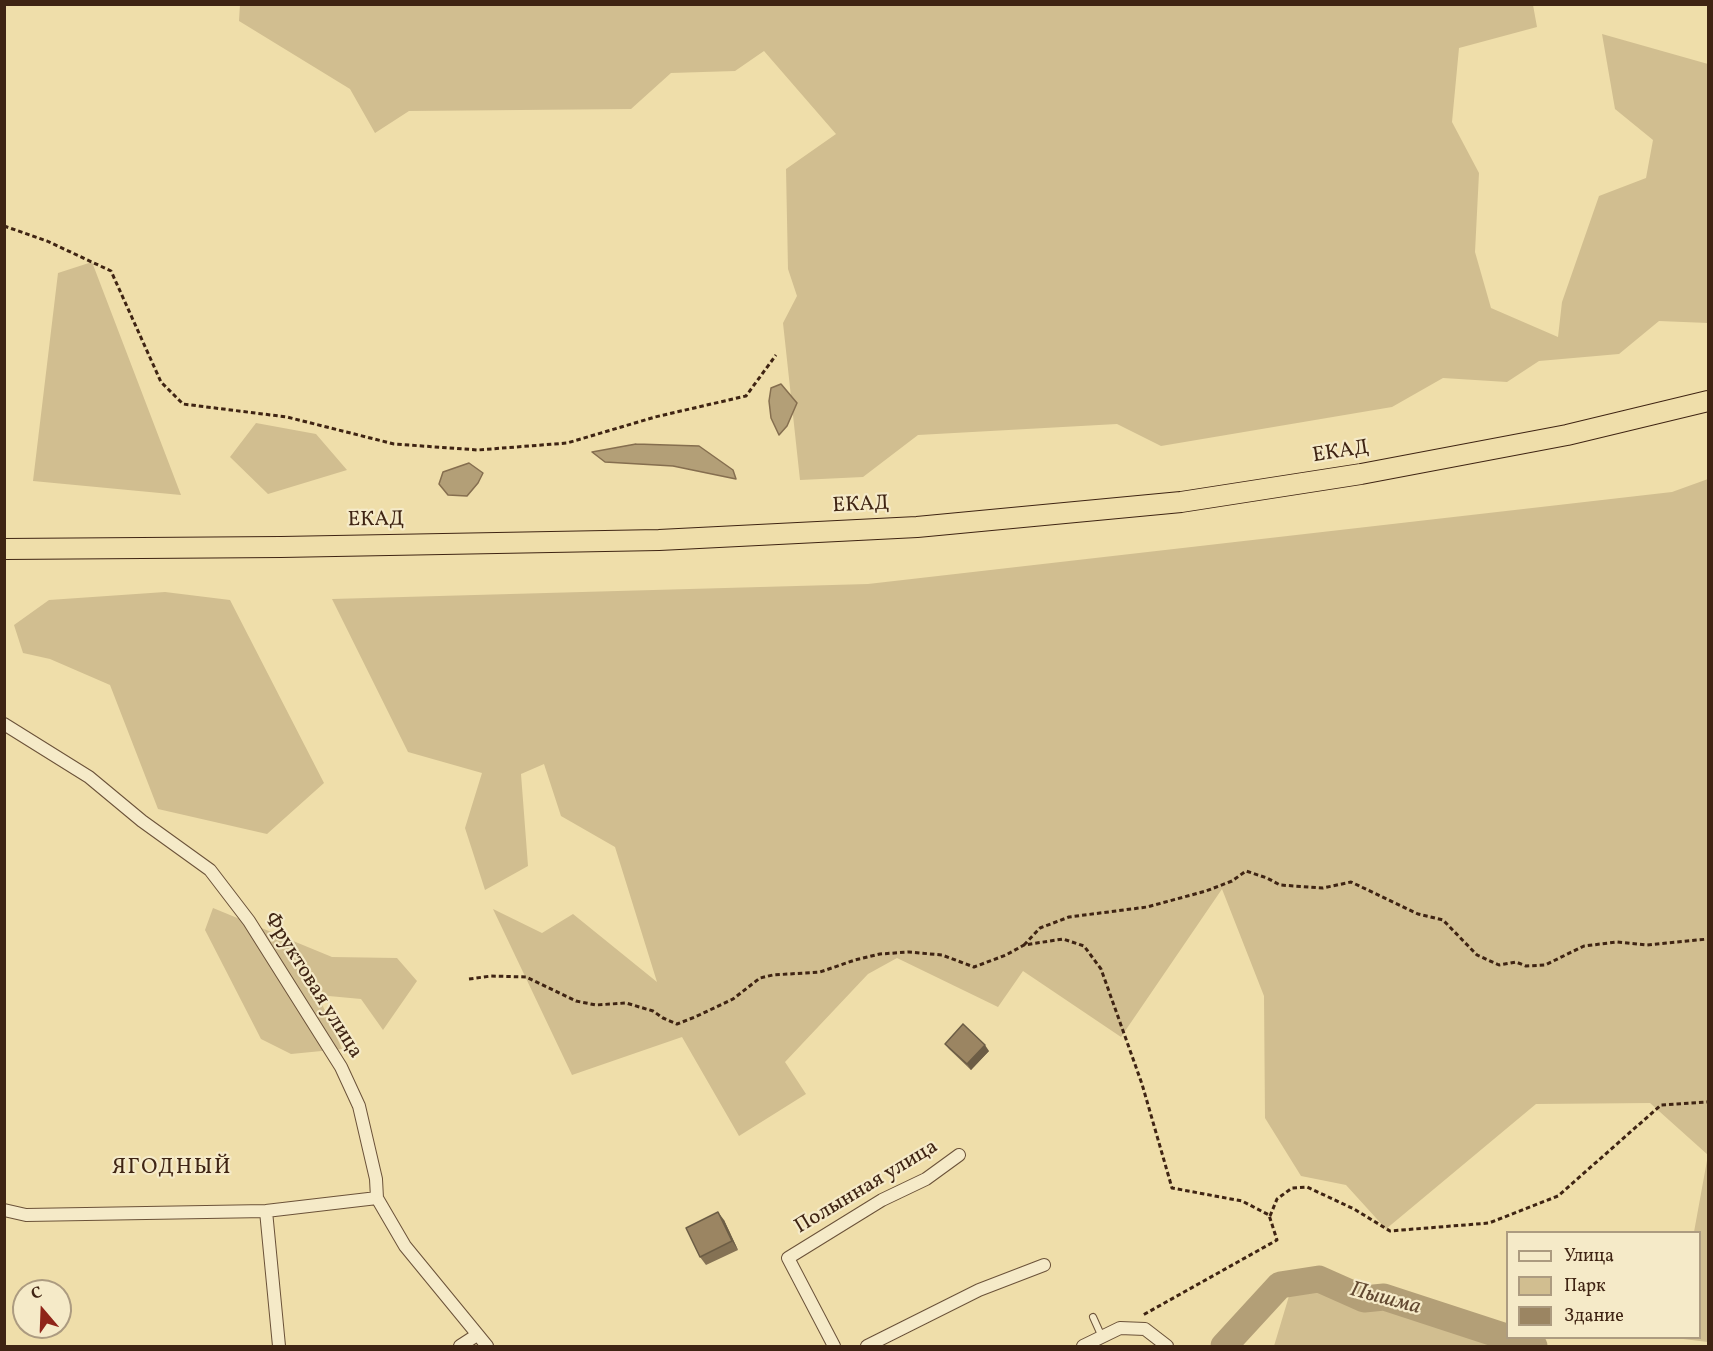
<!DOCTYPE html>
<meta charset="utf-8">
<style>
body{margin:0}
#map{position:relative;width:1713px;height:1351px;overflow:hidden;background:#efdeaa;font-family:Vollkorn,serif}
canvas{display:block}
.frame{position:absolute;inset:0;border:6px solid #3f2413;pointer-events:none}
.legend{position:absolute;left:1506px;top:1231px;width:195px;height:108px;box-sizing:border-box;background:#f5eac8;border:2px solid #ac9b80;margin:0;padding:8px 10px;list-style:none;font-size:18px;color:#3f2413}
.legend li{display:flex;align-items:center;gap:12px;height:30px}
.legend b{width:30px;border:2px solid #ac9b80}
.north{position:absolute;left:12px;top:1279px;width:60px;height:60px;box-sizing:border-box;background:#f5eac8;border:2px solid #ac9b80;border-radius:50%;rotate:341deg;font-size:16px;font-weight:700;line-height:24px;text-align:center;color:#3f2413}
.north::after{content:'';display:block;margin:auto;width:21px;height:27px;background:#8f2418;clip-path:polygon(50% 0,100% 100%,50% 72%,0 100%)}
</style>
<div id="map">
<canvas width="1713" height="1351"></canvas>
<div class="frame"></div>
<ul class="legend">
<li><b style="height:8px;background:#f5eac8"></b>Улица</li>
<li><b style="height:16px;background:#d1be90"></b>Парк</li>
<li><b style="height:16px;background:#9b8562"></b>Здание</li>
</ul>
<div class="north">С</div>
</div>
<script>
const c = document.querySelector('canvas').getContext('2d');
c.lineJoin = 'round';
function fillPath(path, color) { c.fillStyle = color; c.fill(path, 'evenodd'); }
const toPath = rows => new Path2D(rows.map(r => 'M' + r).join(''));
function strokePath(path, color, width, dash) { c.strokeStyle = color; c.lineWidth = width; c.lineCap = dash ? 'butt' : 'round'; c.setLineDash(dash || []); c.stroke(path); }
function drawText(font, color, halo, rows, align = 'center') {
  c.font = font + ' Vollkorn,serif'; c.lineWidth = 4.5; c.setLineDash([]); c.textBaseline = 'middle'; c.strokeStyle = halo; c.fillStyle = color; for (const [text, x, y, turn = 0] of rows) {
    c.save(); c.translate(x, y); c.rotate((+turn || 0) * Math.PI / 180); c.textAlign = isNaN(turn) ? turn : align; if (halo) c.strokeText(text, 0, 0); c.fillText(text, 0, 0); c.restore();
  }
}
fillPath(toPath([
 [240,4,1533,5,1537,27,1459,48,1452,122,1479,173,1475,252,1491,308,1558,337,1562,302,1599,196,1646,178,1653,140,1615,109,1602,34,1708,64,1708,323,1659,321,1619,354,1539,361,1507,382,1443,378,1392,407,1161,446,1117,424,918,435,863,477,800,480,783,323,797,296,788,269,786,169,836,134,764,51,735,71,671,73,631,109,409,111,375,133,350,89,239,21],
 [92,262,181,495,33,481,58,273],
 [256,423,316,434,347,470,268,494,230,457],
 [1708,479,1708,1342,1675,1338,1700,1338,1700,1232,1694,1232,1708,1155,1650,1103,1536,1104,1386,1229,1346,1185,1301,1176,1265,1118,1264,996,1222,889,1121,1037,1023,971,998,1007,897,958,868,974,785,1062,806,1094,739,1136,682,1037,572,1075,493,909,542,933,573,914,657,982,615,847,561,816,544,764,521,774,528,866,485,890,465,828,482,773,408,752,332,599,868,584,1672,492],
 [165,592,230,600,324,783,267,834,158,809,110,685,50,659,23,653,14,625,49,600],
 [213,908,332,957,397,958,417,981,383,1030,361,999,318,995,342,1049,291,1054,261,1039,205,930],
 [1292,1286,1437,1318,1533,1346,1274,1346]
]), '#d1be90');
const water = toPath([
 [781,384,797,403,787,426,779,435,771,418,769,401,771,388,781,384],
 [636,444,699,446,733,470,736,479,673,466,605,462,592,452,636,444],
 [469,463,483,473,478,483,467,496,448,495,439,484,443,472,469,463]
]);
fillPath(water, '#b39f77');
strokePath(water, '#856e4f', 1.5);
strokePath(toPath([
 [1224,1346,1280,1285,1319,1279,1364,1299,1384,1297,1534,1346]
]), '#b39f77', 27);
const service = toPath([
 [1093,1317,1102,1337]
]);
const minor = toPath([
 [4,724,89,777,142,821,210,870,249,921,341,1067,359,1106,376,1179,377,1198,405,1246,487,1346],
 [4,1210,26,1215,266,1211,377,1198],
 [266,1211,279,1346],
 [460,1346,477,1335],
 [834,1346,788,1258,882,1200,926,1179,959,1155],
 [867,1346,979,1290,1044,1265],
 [1083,1346,1120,1328,1145,1329,1167,1346]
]);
const trunk = toPath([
 [4,549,281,547,659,540,917,527,1181,502,1361,474,1567,435,1708,401]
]);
strokePath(service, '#6b5239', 8);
strokePath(minor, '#6b5239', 14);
strokePath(trunk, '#3f2413', 22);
strokePath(toPath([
 [4,226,47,241,111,271,161,382,183,404,287,417,394,444,478,450,567,443,655,417,746,396,776,355],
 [1024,945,1040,928,1069,917,1147,907,1206,891,1232,881,1246,871,1267,878,1280,885,1323,888,1351,882,1418,914,1443,920,1477,955,1499,965,1516,962,1526,966,1545,965,1584,946,1617,942,1647,945,1708,939],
 [469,979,491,976,526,977,576,1001,596,1005,626,1003,653,1011,663,1018,677,1024,695,1017,733,999,760,978,773,975,820,972,855,960,880,954,909,952,942,955,974,967,1006,955,1024,945,1063,939,1084,946,1101,969,1142,1084,1172,1188,1242,1201,1269,1215,1277,1240,1143,1315],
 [1270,1216,1277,1199,1292,1188,1307,1187,1354,1209,1390,1231,1489,1223,1558,1196,1661,1105,1708,1102]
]), '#3f2413', 3, [4.5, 3]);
strokePath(service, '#f5eac8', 6);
strokePath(minor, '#f5eac8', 12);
strokePath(trunk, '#efdeaa', 20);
fillPath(toPath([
 [945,1044,989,1051,971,1070,949,1049],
 [724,1220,738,1250,706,1265,700,1257]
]), '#857254');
fillPath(toPath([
 [985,1045,989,1051,971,1070,967,1064],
 [718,1212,724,1220,738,1250,732,1241]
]), '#6c5d45');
const building = toPath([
 [963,1024,985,1045,967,1064,945,1044,963,1024],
 [718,1212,732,1241,700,1257,686,1228,718,1212]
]);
fillPath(building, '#9b8562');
strokePath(building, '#6c5d45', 1.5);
drawText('21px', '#3f2413', '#f5eac8', [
 ["ЕКАД",1341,453,-9],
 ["ЕКАД",861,506,-3],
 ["ЕКАД",376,521,-1],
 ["Фруктовая улица",312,986,58],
 ["Полынная улица",867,1188,-31]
]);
c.letterSpacing = '1.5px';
drawText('22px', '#3f2413', '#f5eac8', [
 ["ЯГОДНЫЙ",172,1169]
]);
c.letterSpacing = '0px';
drawText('italic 22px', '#624931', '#f5eac8', [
 ["Пышма",1385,1300,15]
]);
</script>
